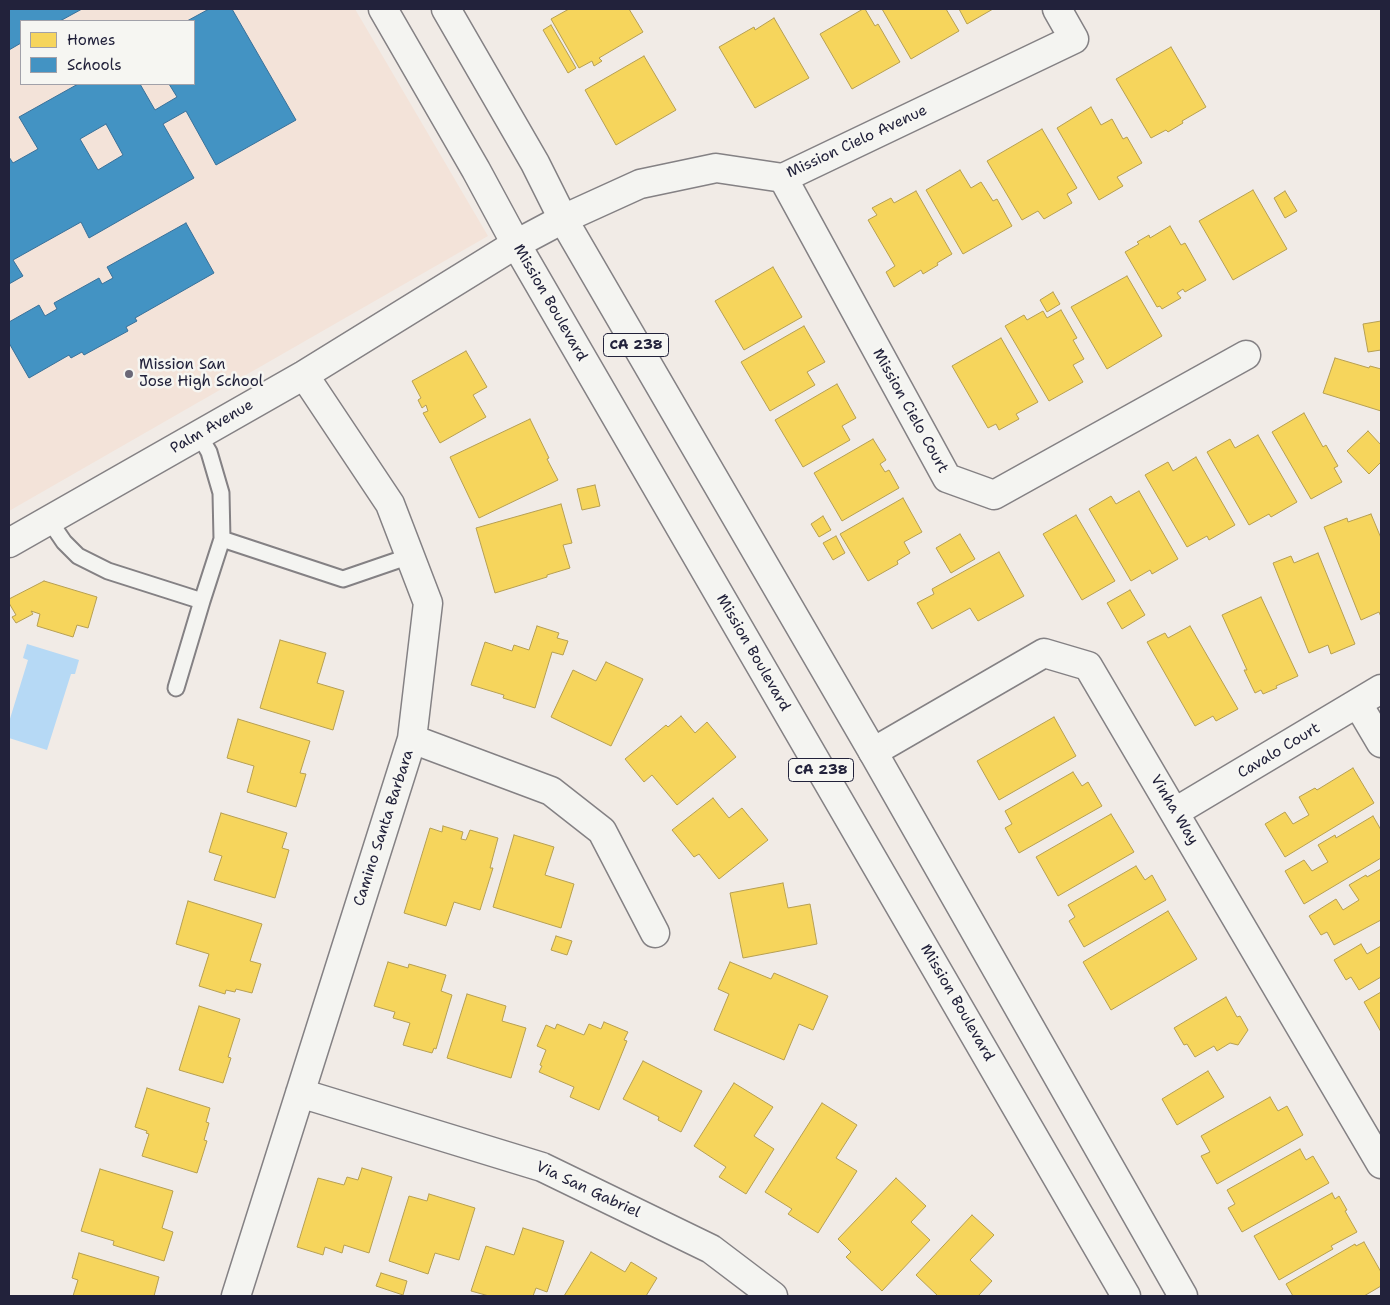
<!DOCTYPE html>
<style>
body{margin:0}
#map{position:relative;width:1390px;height:1305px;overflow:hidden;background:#f1ebe6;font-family:"Shantell Sans",sans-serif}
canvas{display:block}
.frame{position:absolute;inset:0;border:10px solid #22223b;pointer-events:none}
.legend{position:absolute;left:20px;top:20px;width:175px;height:65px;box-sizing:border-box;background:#f6f6f2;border:1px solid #a1a1a9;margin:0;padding:6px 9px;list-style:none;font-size:15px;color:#22223b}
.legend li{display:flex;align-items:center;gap:10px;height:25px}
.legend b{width:25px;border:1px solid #a1a1a9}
</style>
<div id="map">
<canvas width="1390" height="1305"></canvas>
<div class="frame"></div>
<ul class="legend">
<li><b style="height:14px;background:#f6d55c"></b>Homes</li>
<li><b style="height:14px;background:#4393c3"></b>Schools</li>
</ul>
</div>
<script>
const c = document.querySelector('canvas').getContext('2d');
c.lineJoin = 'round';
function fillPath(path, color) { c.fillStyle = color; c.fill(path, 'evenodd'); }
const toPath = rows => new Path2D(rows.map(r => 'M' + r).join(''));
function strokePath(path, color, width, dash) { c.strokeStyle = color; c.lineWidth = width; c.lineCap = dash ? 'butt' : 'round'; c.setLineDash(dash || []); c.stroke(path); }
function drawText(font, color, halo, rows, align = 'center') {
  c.font = font + ' "Shantell Sans",sans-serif'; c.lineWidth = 5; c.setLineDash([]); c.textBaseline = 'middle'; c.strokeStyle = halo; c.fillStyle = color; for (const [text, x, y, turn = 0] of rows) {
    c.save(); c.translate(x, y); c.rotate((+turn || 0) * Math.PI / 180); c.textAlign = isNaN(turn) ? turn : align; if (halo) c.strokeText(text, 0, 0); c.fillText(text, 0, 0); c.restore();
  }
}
fillPath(toPath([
 [9,9,355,9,488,236,9,511],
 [21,21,194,21,194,84,21,84]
]), '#f3e3d9');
fillPath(toPath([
 [27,644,79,660,75,674,71,674,47,750,9,738,9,722,28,660,23,658]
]), '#b6d9f5');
const homes = toPath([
 [569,9,629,9,643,32,599,58,602,61,594,66,592,61,579,68,551,19,569,9],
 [863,9,865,9,875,26,878,24,900,62,852,89,820,34,863,9],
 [882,9,946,9,959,31,911,59,882,9],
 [959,9,993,9,967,24,959,9],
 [774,18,809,78,755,108,719,47,754,27,755,30,774,18],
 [551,25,576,68,568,73,543,30,551,25],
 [1171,47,1206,107,1182,121,1183,123,1168,132,1166,130,1151,138,1116,79,1171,47],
 [644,56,676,110,616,145,585,90,644,56],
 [1091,107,1101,125,1112,119,1123,139,1127,137,1142,163,1117,177,1123,186,1099,200,1057,128,1091,107],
 [1042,129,1077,188,1067,194,1072,203,1044,219,1038,211,1022,220,987,161,1042,129],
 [960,170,971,188,981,182,993,201,997,199,1012,226,963,254,926,190,960,170],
 [1253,190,1287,249,1233,280,1199,221,1253,190],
 [916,191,952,254,937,263,938,265,923,274,921,270,894,287,886,272,895,266,868,220,877,215,872,208,891,198,894,203,916,191],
 [1285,191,1297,211,1285,218,1274,198,1285,191],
 [1170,226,1181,245,1185,243,1206,280,1185,292,1183,289,1177,293,1181,298,1162,309,1160,306,1157,307,1125,252,1139,244,1137,242,1149,235,1150,238,1170,226],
 [773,267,802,317,744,350,715,301,773,267],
 [1127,276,1162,336,1107,369,1071,307,1127,276],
 [1053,292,1060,304,1047,312,1040,300,1053,292],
 [1061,310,1077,338,1073,340,1084,359,1073,365,1083,382,1049,401,1005,326,1024,315,1027,320,1043,311,1047,318,1061,310],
 [1381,321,1381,350,1368,352,1363,324,1381,321],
 [804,326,825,362,807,372,815,385,770,411,741,362,804,326],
 [1001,338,1038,402,1016,414,1019,419,999,430,996,424,988,428,952,366,1001,338],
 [466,351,487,387,473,395,486,417,440,443,423,413,428,411,426,405,422,408,418,400,421,398,412,381,466,351],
 [1335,358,1369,368,1370,366,1381,369,1381,411,1323,393,1335,358],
 [837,384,856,418,842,426,850,440,803,467,775,420,837,384],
 [1304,413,1323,447,1326,445,1338,466,1334,468,1342,482,1311,499,1272,432,1304,413],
 [530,419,549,458,547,459,558,480,479,518,450,457,530,419],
 [1368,431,1381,445,1381,462,1369,474,1347,451,1368,431],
 [1258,435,1297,502,1271,517,1269,514,1249,525,1207,452,1230,439,1235,448,1258,435],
 [873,439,886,460,880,464,885,472,889,470,899,488,842,521,814,473,873,439],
 [1196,457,1235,525,1209,540,1207,536,1187,547,1145,475,1168,462,1173,471,1196,457],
 [595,485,600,506,582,510,577,489,595,485],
 [1139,491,1178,559,1152,574,1150,570,1131,581,1089,509,1111,496,1116,504,1139,491],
 [903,498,922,532,904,542,910,553,897,561,898,564,868,581,840,534,903,498],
 [561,504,572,543,563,545,570,568,547,575,547,577,495,593,476,528,561,504],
 [1371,514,1381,538,1381,617,1379,612,1361,620,1324,527,1347,518,1348,522,1371,514],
 [1076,515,1115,581,1082,600,1043,534,1076,515],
 [823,516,831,530,819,537,811,524,823,516],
 [960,534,975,559,951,573,936,548,960,534],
 [836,536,845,553,833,560,823,543,836,536],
 [999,552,1024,596,978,621,970,608,932,629,917,603,934,594,932,589,999,552],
 [1318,553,1355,644,1331,654,1328,645,1309,653,1273,563,1291,556,1294,563,1318,553],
 [44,581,97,597,88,628,77,625,73,637,37,626,40,614,31,611,33,614,16,623,12,617,16,615,9,603,9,599,44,581],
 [1130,590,1145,615,1122,629,1107,603,1130,590],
 [1261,597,1298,676,1276,686,1277,688,1263,694,1261,690,1255,693,1244,670,1247,670,1222,615,1261,597],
 [537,626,559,633,557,638,568,641,563,655,552,652,535,708,503,698,504,695,471,685,485,642,512,651,514,645,529,650,537,626],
 [1190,626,1238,709,1216,721,1213,716,1195,726,1147,642,1165,633,1168,638,1190,626],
 [280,640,326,653,317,683,344,691,333,730,260,708,280,640],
 [606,662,643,679,611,746,551,717,573,670,596,681,606,662],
 [681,716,695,733,707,722,736,757,677,805,652,775,644,782,625,759,666,725,668,727,681,716],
 [1054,717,1076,756,999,800,977,761,1054,717],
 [238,719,310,741,300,773,306,774,296,807,247,792,254,766,227,758,238,719],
 [1353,768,1374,803,1285,857,1265,824,1285,812,1293,824,1309,815,1299,797,1315,788,1317,790,1353,768],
 [1073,772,1082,786,1088,782,1102,806,1019,853,1005,828,1012,824,1005,811,1073,772],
 [713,798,729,818,742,808,768,840,719,879,699,854,694,857,672,830,713,798],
 [221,813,287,833,282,848,289,850,275,898,214,880,222,856,209,852,221,813],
 [1111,814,1134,852,1058,896,1036,857,1111,814],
 [1373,816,1381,830,1381,858,1304,904,1285,871,1304,860,1312,871,1328,862,1318,845,1335,835,1336,838,1373,816],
 [443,826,463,832,461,839,466,840,470,830,498,838,490,868,493,868,480,910,454,902,446,926,404,913,430,828,442,832,443,826],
 [514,835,554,847,545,875,574,884,561,928,493,907,514,835],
 [1136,866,1145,880,1152,875,1166,900,1084,947,1069,921,1075,917,1068,905,1136,866],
 [1381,869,1381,920,1334,945,1327,932,1321,935,1309,916,1336,899,1343,910,1359,900,1349,885,1366,875,1367,877,1381,869],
 [783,883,788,908,810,904,817,944,743,958,730,893,783,883],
 [188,901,262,924,250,961,261,964,252,993,236,989,235,992,226,990,225,994,199,986,209,954,176,944,188,901],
 [1168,911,1197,959,1111,1010,1083,962,1168,911],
 [556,936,572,941,567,955,551,950,556,936],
 [1361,944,1367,954,1381,946,1381,977,1359,990,1351,977,1346,980,1334,960,1361,944],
 [388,962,408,968,409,964,446,975,441,991,452,995,436,1049,434,1048,432,1053,403,1045,410,1023,393,1018,395,1012,374,1006,388,962],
 [730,962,771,979,774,973,828,996,813,1030,799,1024,784,1060,714,1030,729,994,718,989,730,962],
 [1381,992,1381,1032,1364,1002,1381,992],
 [467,994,506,1006,502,1021,526,1028,511,1078,447,1058,467,994],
 [1226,997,1237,1017,1240,1016,1248,1030,1238,1045,1230,1043,1217,1051,1214,1046,1195,1057,1187,1044,1184,1045,1174,1028,1226,997],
 [199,1006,240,1019,228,1057,231,1058,223,1083,179,1070,199,1006],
 [604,1022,628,1032,624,1040,627,1041,599,1110,570,1097,574,1087,539,1072,542,1066,540,1065,546,1050,537,1046,546,1025,555,1029,557,1024,584,1035,589,1024,601,1029,604,1022],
 [643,1061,702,1091,681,1132,658,1120,659,1117,623,1099,643,1061],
 [1208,1071,1224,1097,1177,1125,1162,1099,1208,1071],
 [734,1083,773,1107,754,1136,774,1149,746,1194,719,1177,726,1167,694,1146,734,1083],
 [147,1088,210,1108,206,1122,209,1123,204,1140,207,1141,197,1173,142,1156,149,1134,146,1133,147,1131,135,1127,147,1088],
 [1270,1097,1278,1111,1287,1106,1303,1135,1217,1184,1201,1156,1210,1152,1201,1136,1270,1097],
 [822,1103,857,1125,836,1158,857,1171,818,1233,788,1214,792,1209,765,1192,822,1103],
 [1300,1149,1306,1160,1313,1156,1329,1183,1242,1232,1228,1208,1235,1204,1227,1190,1300,1149],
 [362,1168,392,1177,369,1253,344,1245,342,1253,325,1247,323,1255,297,1247,318,1178,344,1185,347,1177,358,1180,362,1168],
 [100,1169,173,1191,162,1228,173,1232,164,1261,113,1245,114,1241,81,1231,100,1169],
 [896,1178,926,1206,911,1222,930,1240,882,1291,846,1257,851,1252,838,1239,896,1178],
 [1332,1193,1335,1199,1339,1196,1347,1210,1345,1211,1357,1232,1331,1246,1333,1249,1279,1280,1254,1236,1332,1193],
 [429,1194,475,1208,459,1260,435,1253,428,1274,389,1261,409,1196,427,1201,429,1194],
 [972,1215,994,1235,970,1260,992,1281,978,1296,938,1296,916,1275,972,1215],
 [523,1228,564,1241,547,1292,536,1288,533,1296,489,1296,471,1291,486,1246,514,1255,523,1228],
 [1364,1242,1381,1272,1381,1286,1364,1296,1293,1296,1286,1284,1355,1244,1356,1246,1364,1242],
 [591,1252,625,1272,631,1262,657,1278,646,1296,564,1296,591,1252],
 [79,1253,159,1277,154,1296,73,1296,78,1280,72,1278,79,1253],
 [381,1273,407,1281,403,1295,376,1286,381,1273]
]);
fillPath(homes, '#f6d55c');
strokePath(homes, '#b69f52', 1);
const schools = toPath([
 [9,9,82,9,60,21,21,21,21,43,9,50,9,9],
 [209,9,232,9,296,120,216,165,186,111,163,124,194,178,89,238,81,222,13,260,23,276,9,284,9,157,13,163,38,149,19,117,78,84,140,84,155,110,177,97,169,84,194,84,194,21,187,21,209,9],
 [106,124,123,155,98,170,80,139,106,124],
 [186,223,214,273,135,318,137,321,126,327,128,331,84,355,82,352,71,358,69,355,29,378,9,343,9,322,39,305,45,316,57,309,54,303,99,278,102,284,113,278,107,267,186,223]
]);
fillPath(schools, '#4393c3');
strokePath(schools, '#39719a', 1);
const service = toPath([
 [199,435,209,452,221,493,222,539],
 [49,520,64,542,78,556,108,571,202,601,176,688],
 [202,601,222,539,343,579,410,556]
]);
const minor = toPath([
 [783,178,947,478,994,495,1246,355],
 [9,543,304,375,516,244,563,219,640,184,716,168,783,178,1074,39,1057,9],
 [1358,704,1381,743],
 [412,739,551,791,602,831,655,933],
 [873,752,1044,653,1088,666,1381,1164],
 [1175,812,1381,689],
 [300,1093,542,1167,711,1249,773,1296],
 [236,1296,412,739,428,603,390,504,304,375]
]);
const primary = toPath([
 [383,9,476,170,516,244,1126,1296],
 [446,9,535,163,563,219,873,752,1183,1296]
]);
strokePath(service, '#848184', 19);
strokePath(minor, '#848184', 31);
strokePath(primary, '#848184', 31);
strokePath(service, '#f4f4f1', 15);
strokePath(minor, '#f4f4f1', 28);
strokePath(primary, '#f4f4f1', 28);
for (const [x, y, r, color] of [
 [129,374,5,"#6a6877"]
]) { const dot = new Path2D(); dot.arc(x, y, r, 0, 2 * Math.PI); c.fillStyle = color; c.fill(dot); strokePath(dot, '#f6f6f2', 2); }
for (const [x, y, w] of [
 [636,345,65],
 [821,770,65]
]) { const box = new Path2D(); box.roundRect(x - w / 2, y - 11.5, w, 23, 4); c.fillStyle = '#f6f6f2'; c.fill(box); strokePath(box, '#22223b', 1); }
drawText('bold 14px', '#22223b', null, [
 ["CA 238",636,345],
 ["CA 238",821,770]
]);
drawText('15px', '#22223b', '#f6f6f2', [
 ["Mission Cielo Avenue",857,142,-25],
 ["Mission Boulevard",550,303,60],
 ["Mission Cielo Court",910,411,61],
 ["Palm Avenue",212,427,-30],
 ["Mission Boulevard",753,653,60],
 ["Cavalo Court",1279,751,-31],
 ["Vinha Way",1174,810,59],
 ["Camino Santa Barbara",384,828,-72],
 ["Mission Boulevard",957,1003,60],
 ["Via San Gabriel",588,1190,25]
]);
drawText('15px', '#22223b', '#f6f6f2', [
 ["Mission San",139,365],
 ["Jose High School",139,382]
], 'left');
</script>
